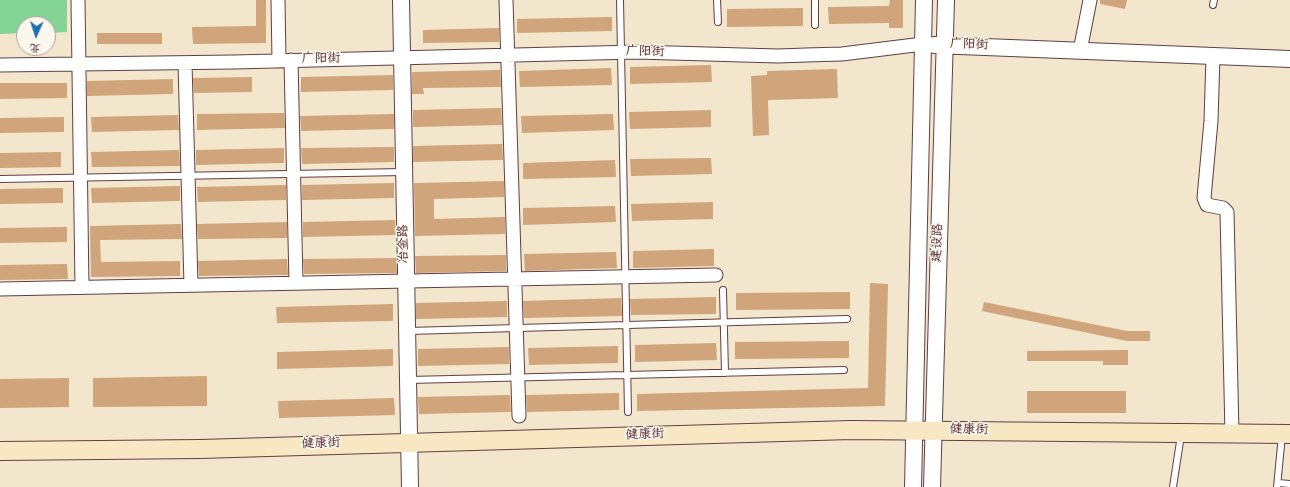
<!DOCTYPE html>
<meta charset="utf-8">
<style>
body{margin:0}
#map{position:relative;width:1290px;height:487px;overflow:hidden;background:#f2e6cc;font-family:Dekko,"LXGW WenKai TC",sans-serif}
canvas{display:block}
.north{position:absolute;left:16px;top:16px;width:40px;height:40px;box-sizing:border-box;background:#fbf7ec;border:1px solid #b4a19f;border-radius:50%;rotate:183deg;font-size:11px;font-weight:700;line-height:16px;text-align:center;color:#4a1f2b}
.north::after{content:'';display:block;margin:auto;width:14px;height:18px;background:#1f6fb2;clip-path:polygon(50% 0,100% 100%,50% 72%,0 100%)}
</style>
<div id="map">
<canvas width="1290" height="487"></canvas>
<div class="north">北</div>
</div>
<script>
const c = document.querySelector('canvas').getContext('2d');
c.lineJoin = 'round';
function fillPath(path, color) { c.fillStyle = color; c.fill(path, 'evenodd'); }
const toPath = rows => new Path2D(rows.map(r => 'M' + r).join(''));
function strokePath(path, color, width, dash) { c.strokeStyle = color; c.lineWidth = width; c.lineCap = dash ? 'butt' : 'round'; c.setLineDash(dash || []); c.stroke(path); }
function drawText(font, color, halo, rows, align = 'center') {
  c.font = font + ' Dekko,"LXGW WenKai TC",sans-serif'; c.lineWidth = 3; c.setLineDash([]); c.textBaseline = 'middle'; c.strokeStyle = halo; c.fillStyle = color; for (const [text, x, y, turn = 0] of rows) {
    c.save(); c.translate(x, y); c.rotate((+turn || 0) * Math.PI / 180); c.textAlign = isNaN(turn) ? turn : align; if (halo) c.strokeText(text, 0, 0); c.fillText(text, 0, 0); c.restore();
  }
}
fillPath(toPath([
 [0,0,67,0,67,32,48,33,48,24,24,24,24,33,0,34]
]), '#83d394');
fillPath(toPath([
 [256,0,266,0,266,43,193,44,192,27,256,26],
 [890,0,903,0,903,28,889,28,889,23,829,24,828,7,889,6],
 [1100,0,1127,0,1125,9,1100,4],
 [803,8,803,26,727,27,727,9],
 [612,17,612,31,517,33,517,19],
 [499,28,499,42,423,43,423,30],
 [97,33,162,33,162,44,97,44],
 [711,65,712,82,630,84,630,67],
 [611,68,612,85,520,87,519,71],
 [837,69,838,98,768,100,769,135,753,136,751,76,767,75,767,71],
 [500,70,501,87,423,88,424,94,412,94,412,72],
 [393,75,393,90,301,92,301,77],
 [252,77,252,92,194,93,193,78],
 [173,79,173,94,87,96,87,81],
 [0,83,67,83,67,98,0,99],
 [501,108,502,125,413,127,413,110],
 [711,110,711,127,630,129,629,112],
 [284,113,285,128,197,130,197,114],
 [394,114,394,129,301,131,301,128,300,116],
 [613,114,614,130,522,133,521,116],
 [178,115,179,130,92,132,91,117],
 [64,117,64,132,0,133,0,118],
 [502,144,503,160,413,162,413,146],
 [394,147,394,162,302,164,301,148],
 [284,148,284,163,196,165,196,150],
 [179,150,180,166,92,167,91,152],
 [61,152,61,167,0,168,0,153],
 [711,158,712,174,631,176,630,159],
 [615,160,616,177,523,179,523,163],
 [504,181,504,197,434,199,434,219,505,217,505,234,415,236,414,183],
 [394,183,394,198,302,200,302,185],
 [286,185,286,200,198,202,197,187],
 [180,186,180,201,92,203,91,188],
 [63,188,63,203,0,204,0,189],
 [713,202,713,219,632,221,631,204],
 [615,206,616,222,523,225,523,208],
 [395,220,396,235,303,237,303,222],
 [287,222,287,238,198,239,197,224],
 [181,224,182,239,100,240,101,262,180,261,180,276,91,277,90,226],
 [67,227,67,242,0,243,0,228],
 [714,249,714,266,633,268,633,251],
 [616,252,617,268,525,271,524,254],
 [506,255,506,271,416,273,415,256],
 [396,258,397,273,304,274,303,259],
 [287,259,288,275,199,276,198,261],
 [67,264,68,279,0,280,0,265],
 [870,283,888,284,885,406,637,411,637,394,868,388],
 [850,292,850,309,736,310,736,293],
 [716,297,716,314,631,315,630,299],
 [621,298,622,316,524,318,523,301],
 [507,301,507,317,416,319,416,303],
 [984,302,1127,331,1150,331,1150,341,1127,341,982,311],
 [393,304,393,321,277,323,276,307],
 [849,341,849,358,735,359,735,342],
 [716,343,717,360,635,362,635,345],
 [618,346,618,363,529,365,528,348],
 [509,347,509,364,418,366,418,349],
 [393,349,393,366,277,369,277,352],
 [1128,350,1128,365,1103,365,1103,361,1027,361,1027,351],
 [207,376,207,406,93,407,93,378],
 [69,378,69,407,0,408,0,379],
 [1027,391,1126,391,1126,413,1027,413],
 [619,393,619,410,527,412,526,395],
 [509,395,510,396,511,412,419,414,418,397],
 [394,398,395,415,279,418,278,401]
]), '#d0a57b');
const service = toPath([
 [620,0,628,412],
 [717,0,718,22],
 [815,0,815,25],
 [1213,5,1214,0],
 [0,179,404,172],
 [723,290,725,373],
 [408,331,847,319],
 [408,380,844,370],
 [1278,483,1290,484],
 [1173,487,1181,435],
 [1277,487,1282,435]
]);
const minor = toPath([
 [78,0,82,287],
 [278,0,279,61],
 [506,0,519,416],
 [1080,51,1090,0],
 [1213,56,1211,121,1204,198,1207,205,1223,208,1227,212,1232,434],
 [291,60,296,283],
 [185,63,191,285],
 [0,65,234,62,636,52,778,56,806,55,842,54,923,44],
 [0,289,716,275]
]);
const tertiary = toPath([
 [401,0,410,487],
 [934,45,1290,59],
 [913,487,924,0],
 [932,487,946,0]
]);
const secondary = toPath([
 [0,451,200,449,851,430,1290,434]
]);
strokePath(service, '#633d43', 8);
strokePath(minor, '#633d43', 15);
strokePath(tertiary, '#633d43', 18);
strokePath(secondary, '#633d43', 20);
strokePath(service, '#fff', 6);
strokePath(minor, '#fff', 13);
strokePath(tertiary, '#fff', 16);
strokePath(secondary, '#f7e8c3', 18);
drawText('13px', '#4a1f2b', '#fbf7ec', [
 ["广阳街",969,46,2],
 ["广阳街",645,53,1],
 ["广阳街",321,60,-1],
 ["建设路",939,243,-88],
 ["冶金路",405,244,-91],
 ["健康街",969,431,1],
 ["健康街",645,436,-2],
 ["健康街",321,445,-2]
]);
</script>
